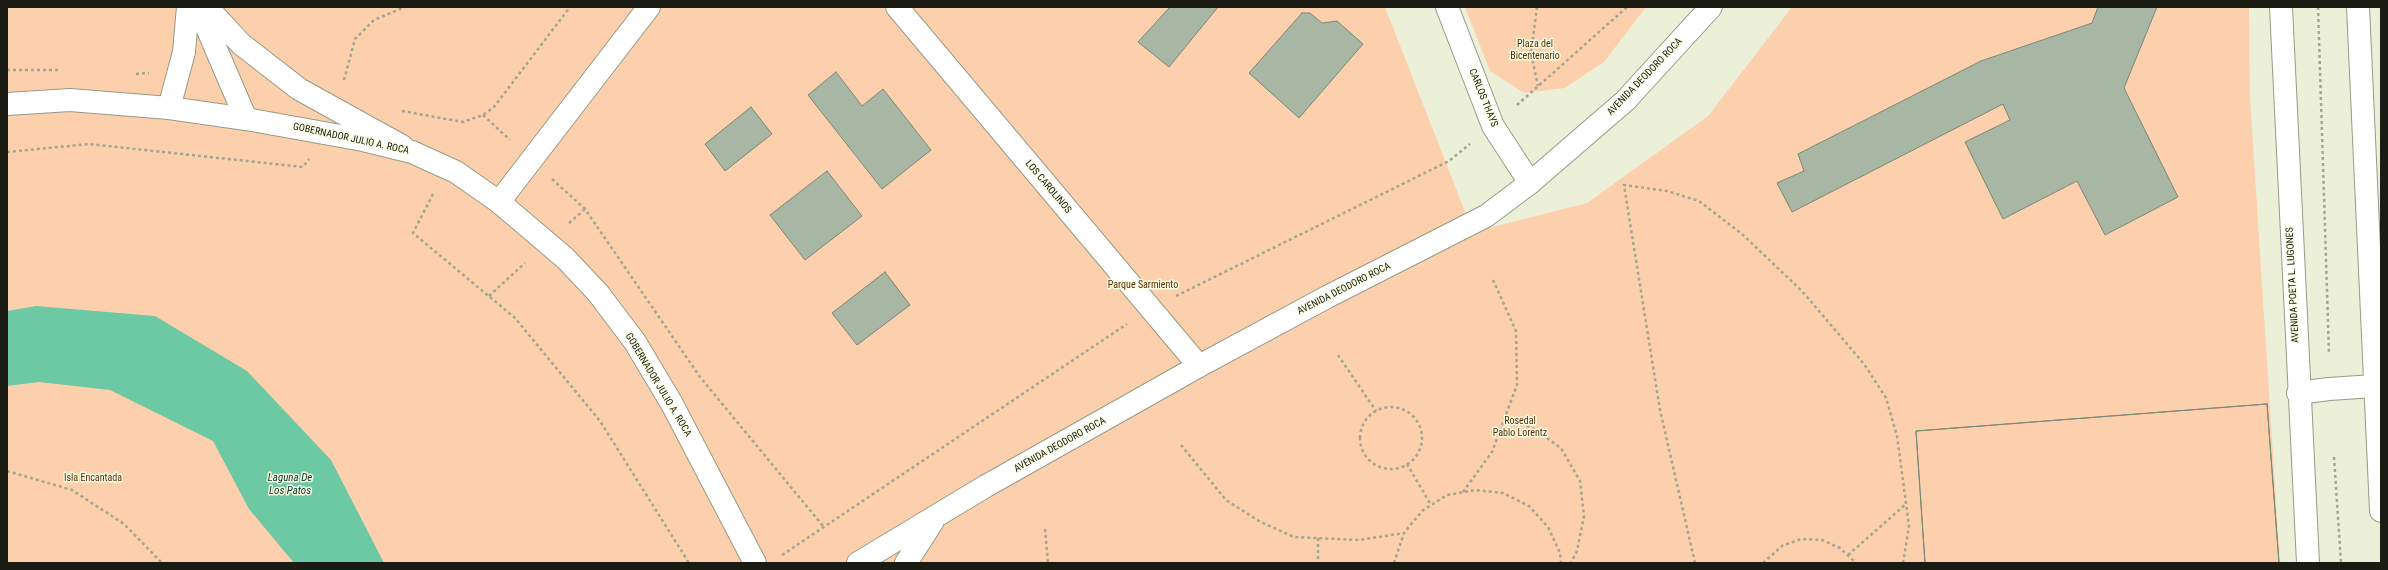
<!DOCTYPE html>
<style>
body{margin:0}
#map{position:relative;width:2388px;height:570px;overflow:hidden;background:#edf0d9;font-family:"Roboto Condensed",sans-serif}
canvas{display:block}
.frame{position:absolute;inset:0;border:8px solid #1a1b12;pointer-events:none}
</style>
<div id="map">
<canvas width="2388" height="570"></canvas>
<div class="frame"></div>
</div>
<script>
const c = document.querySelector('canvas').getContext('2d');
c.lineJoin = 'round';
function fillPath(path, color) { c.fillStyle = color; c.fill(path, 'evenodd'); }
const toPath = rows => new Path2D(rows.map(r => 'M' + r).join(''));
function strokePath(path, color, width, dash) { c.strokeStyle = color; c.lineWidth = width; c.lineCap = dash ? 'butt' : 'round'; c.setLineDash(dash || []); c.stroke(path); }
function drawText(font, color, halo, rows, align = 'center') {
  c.font = font + ' "Roboto Condensed",sans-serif'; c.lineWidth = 3; c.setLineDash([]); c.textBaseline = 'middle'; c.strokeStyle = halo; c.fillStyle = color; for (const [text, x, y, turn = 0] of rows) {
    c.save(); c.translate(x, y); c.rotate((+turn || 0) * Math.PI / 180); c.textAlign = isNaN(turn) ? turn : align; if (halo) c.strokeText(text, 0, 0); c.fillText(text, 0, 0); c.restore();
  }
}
fillPath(toPath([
 [7,7,1385,7,1473,232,1587,203,1708,116,1792,7,2249,7,2250,98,2280,563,7,563],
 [1465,7,1646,7,1604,62,1565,88,1524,93,1490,71]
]), '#fdd0ad');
fillPath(toPath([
 [36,306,155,316,247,371,331,460,384,563,294,563,249,509,213,441,110,390,39,382,7,386,7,311]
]), '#6cc9a4');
const building = toPath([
 [1170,7,1218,7,1169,67,1138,42,1170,7],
 [2098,7,2157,7,2124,88,2178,197,2105,235,2077,181,2003,219,1965,142,2010,120,2003,104,1792,212,1777,183,1804,171,1798,154,1981,61,2092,23,2098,7],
 [1302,13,1310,13,1322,23,1337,21,1363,44,1299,118,1249,73,1302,13],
 [836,72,862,106,883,89,931,150,882,189,808,95,836,72],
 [751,107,772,134,725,171,705,144,751,107],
 [827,171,862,216,805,260,770,215,827,171],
 [885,272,910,305,857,345,832,313,885,272],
 [2267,404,2279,563,1925,563,1916,431,2267,404],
 [2267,404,2279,563,1925,563,1916,431,2267,404]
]);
fillPath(building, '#a8b7a4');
strokePath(building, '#7a8877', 1);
const minor = toPath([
 [198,7,246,119],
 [207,7,241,44,299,89,402,146],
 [897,7,1199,366],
 [1447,7,1493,126,1530,183],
 [169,108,184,52,188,7],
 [499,202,649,7],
 [2298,393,2329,389,2374,386,2381,392]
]);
const major = toPath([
 [2281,7,2308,563],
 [2358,7,2381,511],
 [7,104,70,100,169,108,246,119,363,140,412,152,456,172,499,202,565,258,598,293,635,342,672,404,755,563],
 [858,563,986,486,1199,366,1327,297,1486,216,1530,183,1625,101,1711,7],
 [906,563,933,521]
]);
strokePath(minor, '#979a85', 24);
strokePath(major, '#979a85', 24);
strokePath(toPath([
 [1537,7,1531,53,1538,86],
 [2318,7,2329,354],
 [7,70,59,70],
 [136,74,149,73],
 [344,80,355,39,374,20,405,7],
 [1517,105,1627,7],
 [402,111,463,122,483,115,494,107,570,7],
 [483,115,510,140],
 [7,152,89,144,303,167,309,159],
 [552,179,585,209,700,377,823,526],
 [433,194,413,233,515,318,600,421,689,563],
 [569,223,585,209],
 [489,296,525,263],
 [1176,296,1449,161,1470,144],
 [1338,355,1376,411],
 '1360 438a31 31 0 1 1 62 0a31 31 0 1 1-62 0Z',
 [1505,415,1536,430,1561,448,1580,481,1584,516,1577,551,1571,563],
 [1181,445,1226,500,1259,521,1294,537,1359,540,1404,533],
 [2334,457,2341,563],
 [1407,464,1431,505],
 [7,471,72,490,124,524,162,563],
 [1463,492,1492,452,1517,385,1516,331,1493,280],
 [1045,529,1048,563],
 [1318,538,1318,563],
 [782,555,1127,324],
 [1848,555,1906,504],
 [1394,563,1404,533,1422,511,1447,495,1475,490,1503,493,1529,506,1548,527,1560,553,1561,563],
 [1695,563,1660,410,1624,185,1667,191,1699,201,1742,234,1802,291,1864,364,1886,398,1897,436,1909,526,1903,563],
 [1763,563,1782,546,1801,539,1822,540,1840,548,1856,563]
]), '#a3a593', 2.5, [3, 3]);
strokePath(minor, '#fff', 22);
strokePath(major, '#fff', 22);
drawText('10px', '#572d00', '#fafde6', [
 ["Plaza del",1535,44],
 ["Bicentenario",1535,56],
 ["Parque Sarmiento",1143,285],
 ["Rosedal",1520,421],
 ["Pablo Lorentz",1520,433],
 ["Isla Encantada",93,478]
]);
drawText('10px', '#1a1b12', '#fafde6', [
 ["AVENIDA DEODORO ROCA",1645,77,-46],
 ["CARLOS THAYS",1483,98,68],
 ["GOBERNADOR JULIO A. ROCA",351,139,12],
 ["LOS CAROLINOS",1048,187,50],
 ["AVENIDA POETA L. LUGONES",2293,285,-93],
 ["AVENIDA DEODORO ROCA",1344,289,-27],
 ["GOBERNADOR JULIO A. ROCA",658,385,59],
 ["AVENIDA DEODORO ROCA",1060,445,-29]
]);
drawText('italic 11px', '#053223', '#fafde6', [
 ["Laguna De",290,478],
 ["Los Patos",290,491]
]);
</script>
